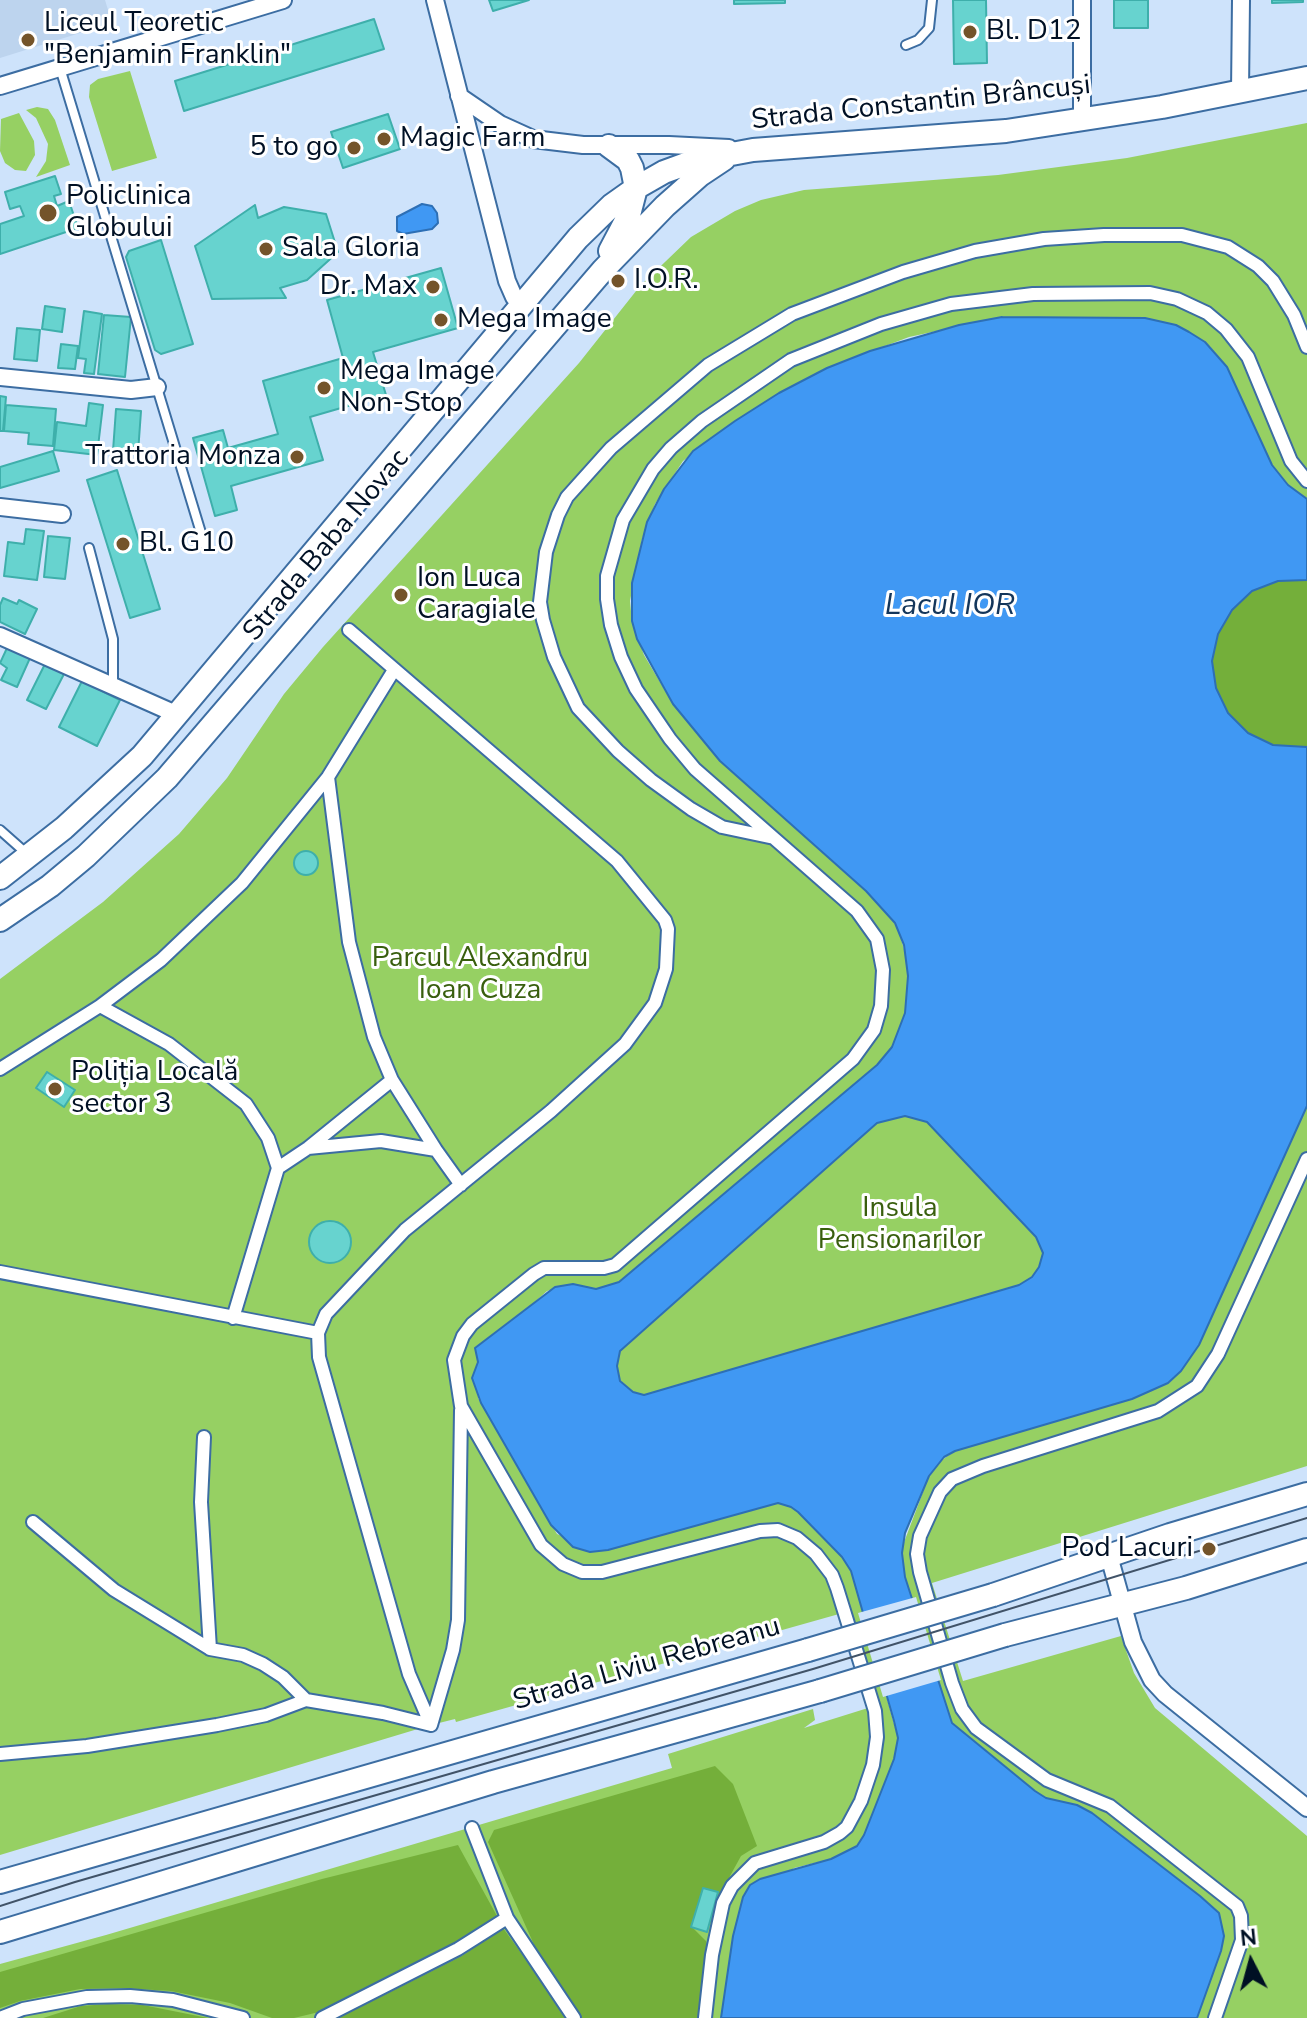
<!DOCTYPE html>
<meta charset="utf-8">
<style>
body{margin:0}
#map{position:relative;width:1307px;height:2018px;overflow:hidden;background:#cee3fb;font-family:"Nunito Sans",sans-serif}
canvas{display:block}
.north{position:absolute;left:1211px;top:1922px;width:80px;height:80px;-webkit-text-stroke:6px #fff;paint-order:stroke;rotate:354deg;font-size:22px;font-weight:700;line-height:32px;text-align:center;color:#001024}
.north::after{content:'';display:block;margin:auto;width:28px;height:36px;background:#001024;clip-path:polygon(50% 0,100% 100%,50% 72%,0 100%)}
</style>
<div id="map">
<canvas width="1307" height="2018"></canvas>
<div class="north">N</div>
</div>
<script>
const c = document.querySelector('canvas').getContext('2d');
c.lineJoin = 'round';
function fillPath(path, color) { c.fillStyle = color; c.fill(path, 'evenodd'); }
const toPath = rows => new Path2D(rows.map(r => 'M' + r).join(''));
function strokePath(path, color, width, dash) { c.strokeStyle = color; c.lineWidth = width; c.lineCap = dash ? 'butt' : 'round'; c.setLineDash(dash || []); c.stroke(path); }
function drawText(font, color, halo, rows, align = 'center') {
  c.font = font + ' "Nunito Sans",sans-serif'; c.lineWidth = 6; c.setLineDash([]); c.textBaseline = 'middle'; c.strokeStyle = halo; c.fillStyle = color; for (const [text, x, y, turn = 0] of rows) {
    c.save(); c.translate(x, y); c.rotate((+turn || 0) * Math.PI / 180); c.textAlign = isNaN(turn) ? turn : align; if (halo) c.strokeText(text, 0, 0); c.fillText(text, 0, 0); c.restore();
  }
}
fillPath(toPath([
 [0,0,105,0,112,23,0,58]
]), '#bdd4ee');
fillPath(toPath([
 [130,71,157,158,112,171,89,97,90,85,98,79],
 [37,107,48,109,55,120,70,165,36,177,46,161,48,144,36,118,26,110],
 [19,113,34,141,35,155,26,171,15,170,5,163,0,151,1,119],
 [1307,123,1307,499,1288,485,1272,465,1227,367,1211,348,1189,332,1176,325,1002,317,909,337,827,368,779,393,735,421,683,461,655,504,642,539,630,601,632,621,644,655,673,704,720,761,866,891,891,917,899,932,906,956,908,976,905,1012,892,1047,877,1065,659,1250,619,1282,608,1288,596,1289,573,1284,547,1291,477,1354,478,1398,557,1534,599,1551,778,1503,791,1507,798,1512,842,1557,851,1571,898,1738,894,1759,864,1835,857,1846,831,1859,794,1868,733,1936,721,2018,0,2018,0,1964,106,1935,672,1768,668,1754,813,1709,815,1720,804,1728,868,1708,839,1614,456,1722,455,1719,431,1725,0,1855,0,979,103,902,179,834,227,778,284,694,323,647,579,363,640,286,691,237,735,211,761,200,804,190,998,175,1127,158],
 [1307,1106,1307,1466,932,1583,963,1681,1121,1636,1134,1673,1155,1708,1307,1836,1307,2018,1197,2018,1221,1951,1224,1936,1219,1913,1092,1813,1046,1798,1035,1791,952,1723,905,1577,902,1563,903,1545,929,1476,936,1464,955,1451,1132,1399,1169,1383,1181,1371,1199,1345],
 [905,1116,927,1122,1036,1237,1043,1253,1039,1267,1032,1277,1019,1285,644,1395,633,1392,620,1380,617,1366,620,1351,877,1123]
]), '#96d063');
fillPath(toPath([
 [1307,580,1307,747,1301,748,1273,745,1248,733,1228,713,1216,688,1212,661,1218,634,1232,610,1252,591,1278,581],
 [715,1766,733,1784,757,1846,741,1856,730,1876,720,1900,715,1921,712,1923,709,1922,718,1892,703,1888,692,1927,706,1941,709,1950,701,2018,580,2018,536,1949,488,1842,494,1830],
 [458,1845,497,1916,455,1944,319,2012,294,2018,272,2018,230,2003,171,1991,122,1988,80,1989,20,2001,0,2008,0,1972,322,1879],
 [503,1928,568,2018,338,2018,462,1956],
 [108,2004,143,2005,208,2018,43,2018,81,2006]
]), '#74af3a');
const water = toPath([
 [422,204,432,206,437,213,438,223,432,229,403,234,397,231,397,217,422,204],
 [1002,317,1145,318,1176,325,1189,332,1205,342,1227,367,1272,465,1288,485,1307,499,1307,580,1278,581,1252,591,1232,610,1218,634,1212,661,1216,688,1228,713,1248,733,1273,745,1307,747,1307,1106,1199,1345,1181,1371,1168,1383,1132,1399,955,1451,944,1457,929,1476,905,1533,902,1553,905,1577,952,1723,1035,1791,1046,1798,1077,1805,1092,1813,1200,1896,1219,1913,1224,1936,1221,1951,1197,2018,721,2018,733,1936,743,1897,750,1885,760,1879,831,1859,857,1846,864,1835,894,1759,898,1738,894,1721,851,1571,842,1557,798,1512,791,1507,778,1503,608,1550,590,1552,573,1547,551,1525,481,1403,472,1378,478,1362,475,1348,555,1287,573,1284,596,1289,619,1282,877,1065,892,1047,905,1013,908,976,904,945,895,923,866,891,720,761,673,704,637,639,632,621,632,583,647,522,664,489,693,451,735,421,779,393,827,368,870,351,959,325,1002,317],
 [905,1116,927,1122,1036,1237,1043,1253,1039,1267,1032,1277,1019,1285,644,1395,633,1392,620,1381,617,1366,620,1351,877,1123,905,1116]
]);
fillPath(water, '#4098f3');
strokePath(water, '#2d6fb5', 2);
fillPath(toPath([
 [916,1597,941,1680,883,1697,858,1613]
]), '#cee3fb');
const building = toPath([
 [489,0,529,0,493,11,489,0],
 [734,0,785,0,785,3,734,4,734,0],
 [953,0,986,0,987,63,954,64,953,0],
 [1114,0,1148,0,1148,28,1114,28,1114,0],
 [1272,0,1303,0,1303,2,1272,3,1272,0],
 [374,19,384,49,184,111,175,81,374,19],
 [388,114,400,149,343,168,331,132,388,114],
 [55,176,61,194,54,196,57,206,69,201,78,228,0,254,0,224,24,216,20,206,10,209,5,192,55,176],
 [255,205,258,218,284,207,326,214,338,252,307,280,280,288,286,298,212,299,195,246,255,205],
 [161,240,193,344,161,354,155,350,126,257,129,251,161,240],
 [441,268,458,328,373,352,386,395,310,417,323,460,231,486,237,510,215,516,193,438,223,430,228,448,278,434,263,381,343,358,327,300,441,268],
 [45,306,65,309,62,332,42,329,45,306],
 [84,311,102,314,94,374,84,373,86,359,78,358,84,311],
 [104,315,131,317,125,377,98,374,104,315],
 [17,328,40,330,37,361,14,359,17,328],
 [61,344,78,346,75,369,58,368,61,344],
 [0,396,6,397,3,431,0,431,0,396],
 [89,403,103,405,97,455,54,450,57,422,86,426,89,403],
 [6,405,56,409,53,446,28,444,29,433,4,431,6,405],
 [116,409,141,411,138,453,113,451,116,409],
 [53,451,59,471,0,488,0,467,53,451],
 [117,470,160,609,130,618,87,480,117,470],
 [26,529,44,531,37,580,4,576,8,542,24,544,26,529],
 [48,536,70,538,65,579,44,577,48,536],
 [3,598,17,604,19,600,37,609,25,634,0,622,0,605,3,598],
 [7,648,30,658,17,687,1,680,7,668,0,663,7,648],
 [45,664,64,674,46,709,27,700,45,664],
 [82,681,120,700,97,746,59,727,82,681],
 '294 863a12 12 0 1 1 24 0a12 12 0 1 1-24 0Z',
 [47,1072,75,1090,64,1107,36,1088,47,1072],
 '309 1242a21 21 0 1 1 42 0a21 21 0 1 1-42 0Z',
 [703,1888,718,1892,707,1932,691,1927,703,1888]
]);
fillPath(building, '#67d3cf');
strokePath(building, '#3eafab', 2);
const service = toPath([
 [906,45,918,40,929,28,932,0],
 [60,68,205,546],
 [89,548,113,639,113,686],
 [0,830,26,853]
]);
const pedestrian = toPath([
 [349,630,617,861,665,920,668,929,666,969,655,1003,625,1044,551,1111,405,1230,326,1314,318,1333,319,1357,409,1674,431,1725],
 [328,777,349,942,374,1037,392,1080,436,1150,461,1185],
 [774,838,722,827,691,809,651,780,618,751,578,708,554,657,543,620,540,602,546,552,558,515,567,497,611,448,708,365,792,314,903,272,975,251,1044,239,1104,235,1182,235,1228,247,1258,266,1273,281,1294,315,1307,347],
 [100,1006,169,1044,246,1104,268,1138,278,1168,233,1318],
 [0,1069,100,1006,161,960,242,883,328,777,394,670],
 [308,1148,381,1141,436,1150],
 [278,1168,308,1148,392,1080],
 [0,1272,318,1333],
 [204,1437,201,1502,210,1649,243,1655,263,1664,283,1677,306,1700,383,1713,431,1725],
 [33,1522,114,1590,210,1649],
 [431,1725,453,1650,458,1620,461,1410],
 [0,1754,87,1746,217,1725,266,1715,306,1700],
 [472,1828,507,1918,574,2018],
 [0,2018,23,2009,87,1997,130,1996,173,2000,243,2018],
 [322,2018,458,1949,507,1918],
 [705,2018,712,1955,723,1903,732,1886,755,1863,824,1842,840,1833,847,1827,861,1801,873,1765,877,1737,875,1711,837,1588,832,1575,816,1554,797,1538,778,1530,760,1531,602,1572,582,1572,563,1564,541,1545,461,1406,454,1360,463,1336,472,1324,534,1274,544,1268,604,1268,615,1265,853,1059,874,1030,881,1006,883,970,877,939,857,911,695,769,670,739,636,689,621,657,611,625,607,599,607,576,623,520,653,469,671,448,702,421,791,360,881,324,951,304,1033,294,1150,293,1177,299,1207,313,1226,329,1248,357,1291,461,1307,481],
 [1215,2018,1242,1940,1241,1916,1237,1906,1110,1806,1047,1780,976,1728,962,1709,952,1683,920,1572,917,1554,920,1536,940,1492,952,1479,983,1466,1158,1411,1197,1386,1218,1354,1307,1159]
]);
const minor = toPath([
 [435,0,507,281,514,297,521,304],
 [1082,0,1082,120],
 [0,86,283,0],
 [1240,92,1241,0],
 [459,96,500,124,533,139,583,145,669,145,729,148],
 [0,377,131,390,157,387],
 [0,507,62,514],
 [0,636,178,715],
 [1109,1556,1133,1642,1152,1680,1165,1694,1307,1808]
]);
const secondary = toPath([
 [609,146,628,160,632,168,636,188,629,215,610,251],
 [0,878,64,828,142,756,578,238,612,205,636,188,664,172,694,161,753,150,1006,131,1162,107,1307,78],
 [0,920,50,886,86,856,167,778,603,270,665,206,700,175,724,159],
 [993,1595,1170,1535,1307,1494],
 [1005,1635,1186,1588,1307,1550],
 [0,1882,808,1650],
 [0,1932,493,1782,820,1691]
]);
strokePath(service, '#3c6da2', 12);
strokePath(pedestrian, '#3c6da2', 16);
strokePath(minor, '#3c6da2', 20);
strokePath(secondary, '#3c6da2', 26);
strokePath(service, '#fff', 8);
strokePath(pedestrian, '#fff', 12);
strokePath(minor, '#fff', 16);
strokePath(secondary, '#fff', 22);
strokePath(toPath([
 [0,1906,75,1882,813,1669,1307,1518]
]), '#415368', 2);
const secondaryBridge = toPath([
 [808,1650,993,1595],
 [820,1691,1005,1635]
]);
strokePath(secondaryBridge, '#3c6da2', 26, []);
strokePath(secondaryBridge, '#fff', 22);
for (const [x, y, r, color] of [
 [970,32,8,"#74542a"],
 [28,40,8,"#74542a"],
 [384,139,8,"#74542a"],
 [354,148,8,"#74542a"],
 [48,213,10,"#74542a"],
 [266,249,8,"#74542a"],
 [618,281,8,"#74542a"],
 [433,287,8,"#74542a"],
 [441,320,8,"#74542a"],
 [324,388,8,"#74542a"],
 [297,457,8,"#74542a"],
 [123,544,8,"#74542a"],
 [401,595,8,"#74542a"],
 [55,1089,8,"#74542a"],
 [1209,1549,8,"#74542a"]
]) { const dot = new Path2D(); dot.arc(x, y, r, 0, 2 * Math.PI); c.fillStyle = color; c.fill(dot); strokePath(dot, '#fff', 3); }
drawText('28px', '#001024', '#fff', [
 ["Liceul Teoretic",44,24],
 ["\"Benjamin Franklin\"",44,56],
 ["Bl. D12",986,32],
 ["Magic Farm",400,139],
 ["5 to go",338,148,"right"],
 ["Policlinica",66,197],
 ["Globului",66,229],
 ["Sala Gloria",282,249],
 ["I.O.R.",634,281],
 ["Dr. Max",417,287,"right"],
 ["Mega Image",457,320],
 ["Mega Image",340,372],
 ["Non-Stop",340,404],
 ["Trattoria Monza",281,457,"right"],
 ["Bl. G10",139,544],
 ["Ion Luca",417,579],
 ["Caragiale",417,611],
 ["Poliția Locală",71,1073],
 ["sector 3",71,1105],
 ["Pod Lacuri",1193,1549,"right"]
], 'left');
drawText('28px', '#001024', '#fff', [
 ["Strada Constantin Brâncuși",921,104,-6],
 ["Strada Baba Novac",327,546,-50],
 ["Strada Liviu Rebreanu",647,1665,-16]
]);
drawText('28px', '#395f0e', '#fff', [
 ["Parcul Alexandru",480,959],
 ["Ioan Cuza",480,991],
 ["Insula",900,1209],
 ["Pensionarilor",900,1241]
]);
drawText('italic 30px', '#14365b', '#fff', [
 ["Lacul IOR",950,607]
]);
</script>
